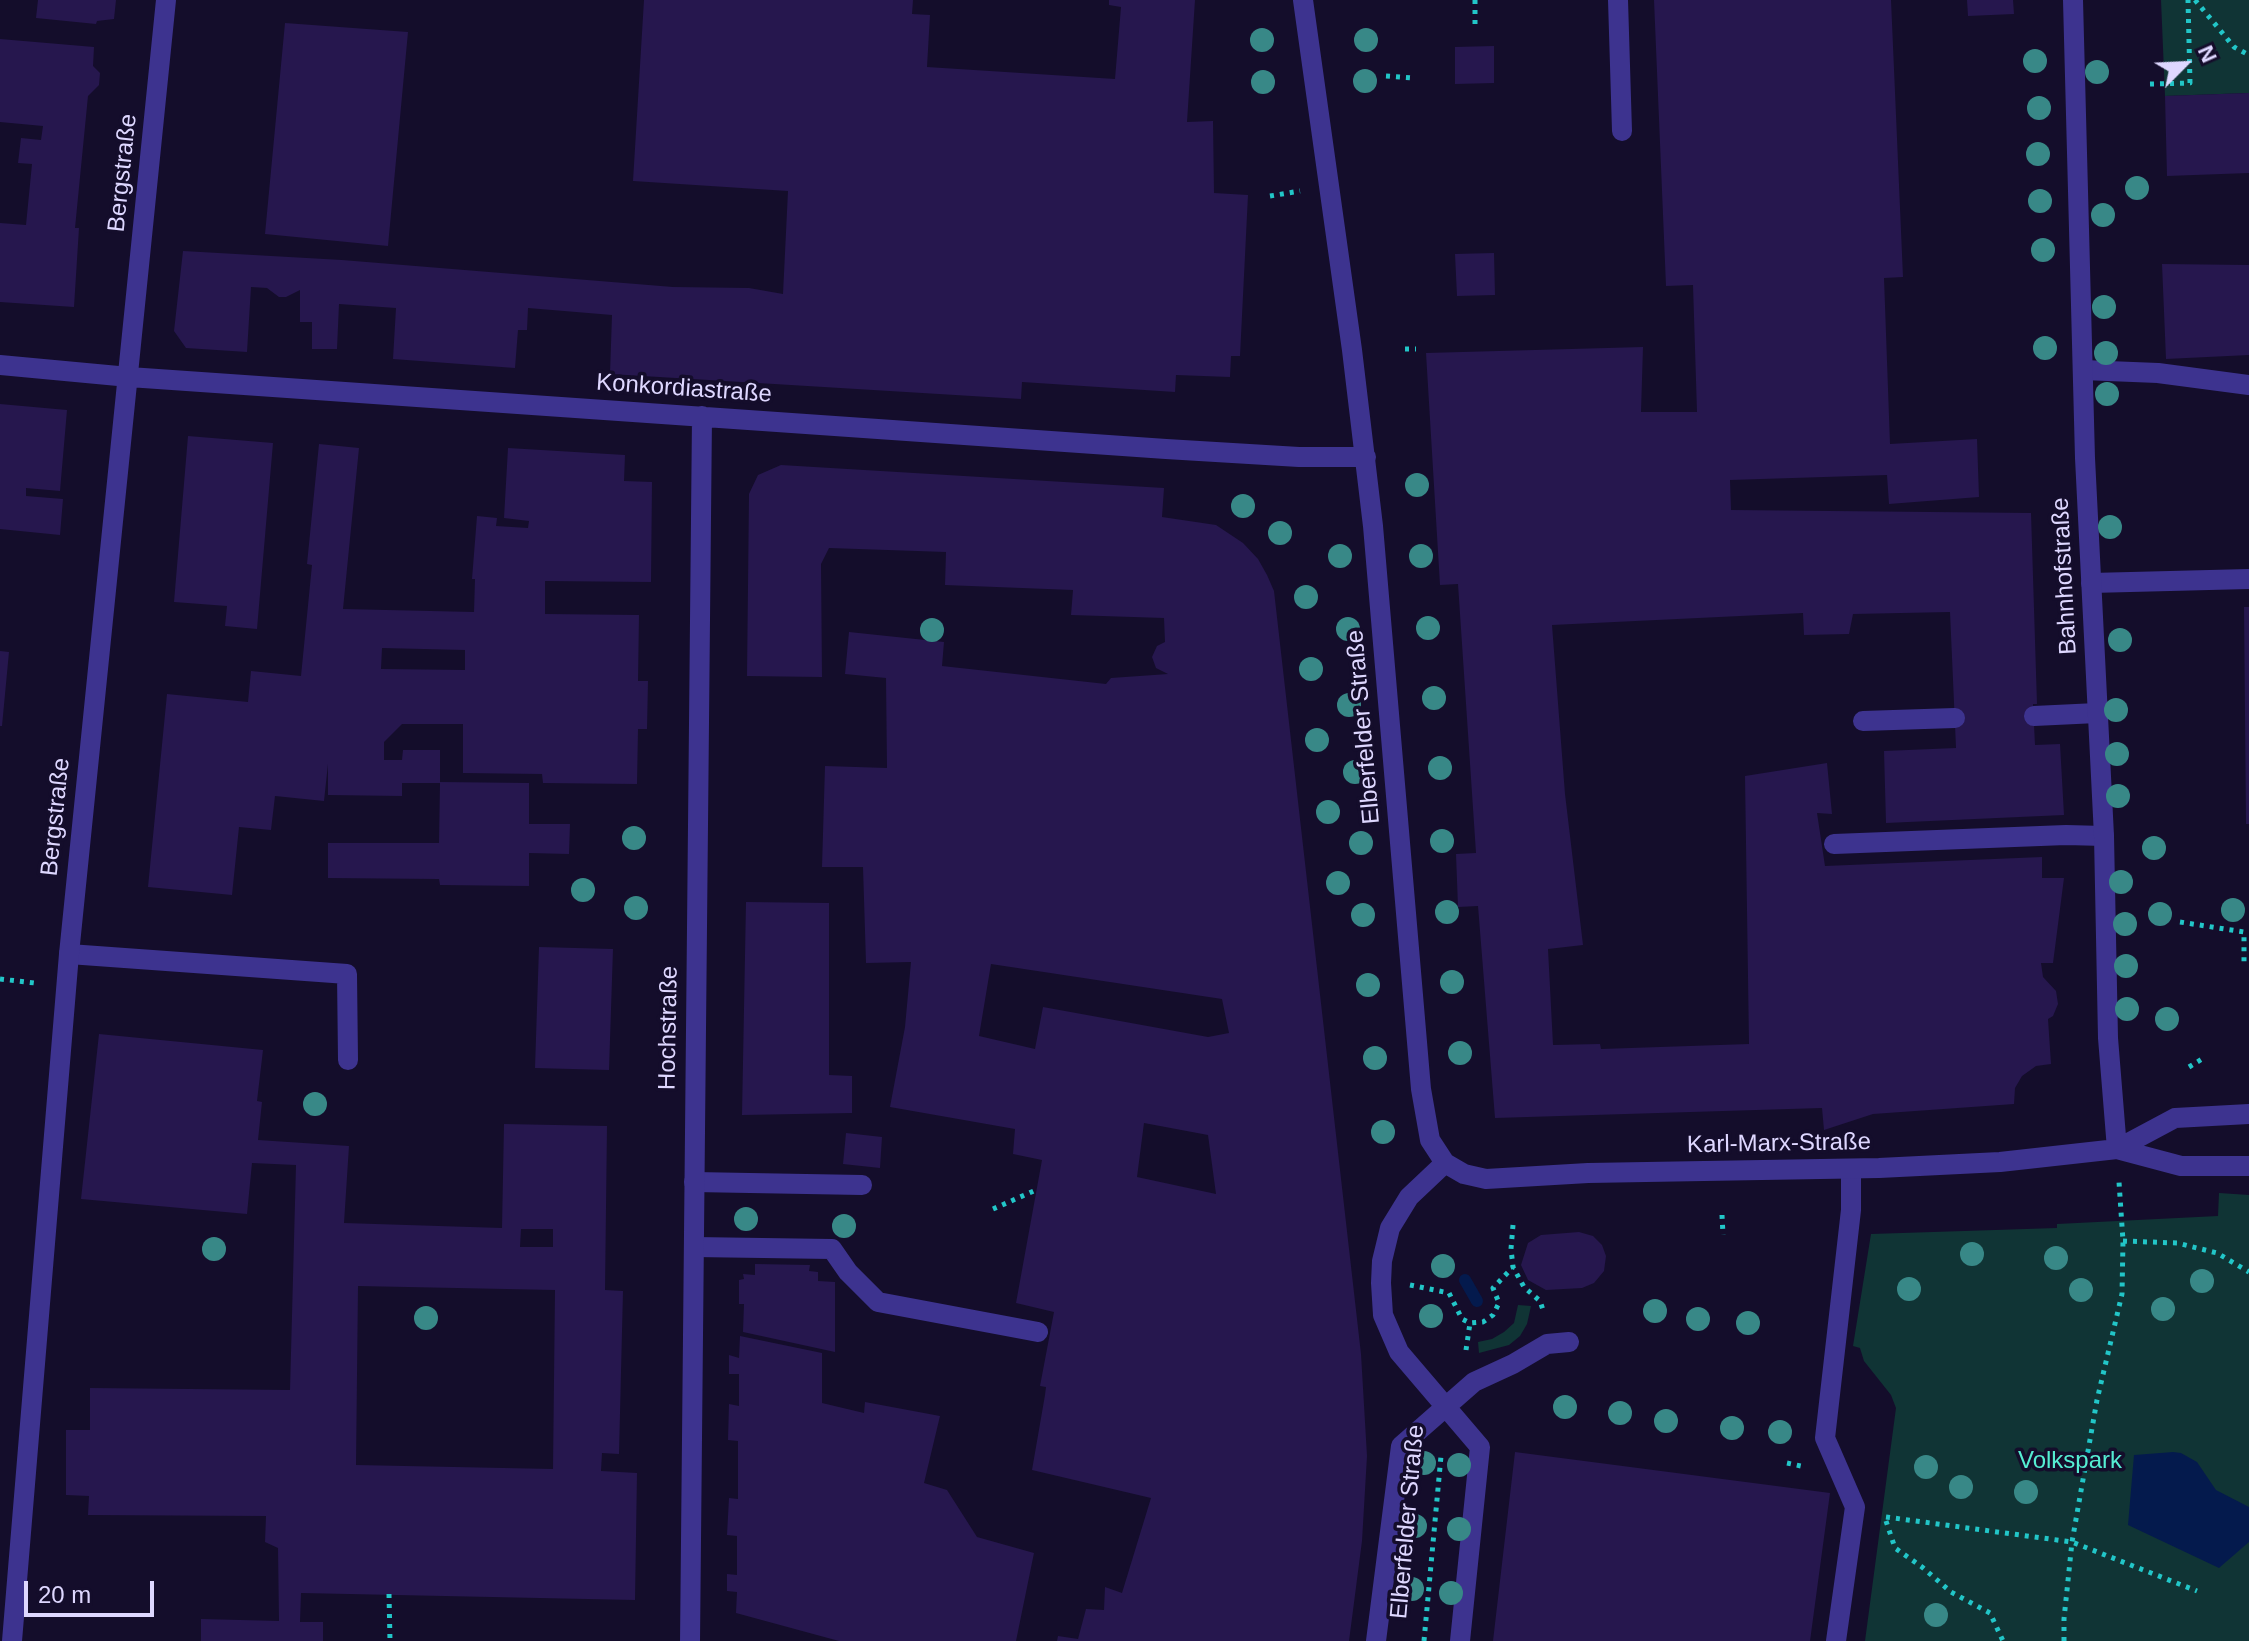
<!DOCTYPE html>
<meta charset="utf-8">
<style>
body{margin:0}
#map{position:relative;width:2249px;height:1641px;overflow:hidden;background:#140d2b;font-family:Helvetica,sans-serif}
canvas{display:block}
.north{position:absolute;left:2145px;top:24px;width:80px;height:80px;-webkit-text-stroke:6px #140d2b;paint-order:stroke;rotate:66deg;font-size:22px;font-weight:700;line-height:32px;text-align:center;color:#ded7ff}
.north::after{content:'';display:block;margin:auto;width:28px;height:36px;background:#ded7ff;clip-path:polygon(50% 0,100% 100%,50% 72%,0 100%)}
.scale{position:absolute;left:24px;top:1581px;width:130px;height:36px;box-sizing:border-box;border:4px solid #ded7ff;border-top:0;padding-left:10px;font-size:24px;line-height:28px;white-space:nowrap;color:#ded7ff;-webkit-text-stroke:6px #140d2b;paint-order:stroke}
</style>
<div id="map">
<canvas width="2249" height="1641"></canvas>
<div class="north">N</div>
<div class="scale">20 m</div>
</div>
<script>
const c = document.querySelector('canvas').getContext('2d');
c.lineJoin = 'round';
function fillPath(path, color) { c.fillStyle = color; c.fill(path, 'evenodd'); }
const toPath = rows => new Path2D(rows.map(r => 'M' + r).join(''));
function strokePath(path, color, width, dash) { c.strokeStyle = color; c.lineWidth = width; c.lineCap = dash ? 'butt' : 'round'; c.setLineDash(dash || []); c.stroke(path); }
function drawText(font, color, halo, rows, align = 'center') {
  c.font = font + ' Helvetica,sans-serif'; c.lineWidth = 7; c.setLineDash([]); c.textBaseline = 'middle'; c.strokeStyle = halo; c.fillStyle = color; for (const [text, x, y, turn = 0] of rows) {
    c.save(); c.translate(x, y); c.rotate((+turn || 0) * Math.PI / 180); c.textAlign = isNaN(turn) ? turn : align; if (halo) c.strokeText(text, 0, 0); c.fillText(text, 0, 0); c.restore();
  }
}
fillPath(toPath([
 [2161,0,2249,0,2249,93,2165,96],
 [2219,1193,2249,1195,2249,1641,1865,1641,1896,1408,1891,1395,1864,1361,1860,1348,1853,1346,1871,1234,2057,1228,2057,1224,2218,1216],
 [1518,1305,1531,1306,1527,1324,1520,1336,1509,1345,1479,1353,1478,1342,1492,1339,1504,1332,1514,1323]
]), '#103435');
fillPath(toPath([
 [2173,1452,2181,1453,2197,1462,2216,1490,2249,1507,2249,1542,2219,1568,2128,1525,2134,1455]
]), '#041a4d');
strokePath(toPath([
 [1465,1280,1477,1301]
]), '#041a4d', 12);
fillPath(toPath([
 [38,0,116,0,114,19,97,21,96,24,36,18],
 [644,0,913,0,912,14,930,15,927,67,1115,79,1121,7,1109,5,1109,0,1195,0,1187,122,1213,121,1214,193,1248,195,1240,356,1231,356,1230,377,1176,375,1175,392,1022,382,1021,399,610,374,612,315,528,308,527,330,518,330,515,368,393,359,396,308,339,304,337,349,312,349,312,322,300,322,300,290,286,297,279,297,267,288,251,287,247,352,186,348,174,331,183,251,342,260,673,287,749,288,783,294,788,191,633,181],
 [1654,0,1891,0,1903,277,1884,278,1890,444,1977,439,1979,497,1889,504,1887,475,1730,480,1731,510,2031,513,2037,704,2033,704,2035,745,2060,744,2064,815,1886,823,1884,751,1956,748,1950,612,1853,614,1849,634,1804,635,1803,613,1552,625,1565,794,1583,945,1548,949,1553,1045,1600,1044,1601,1049,1749,1044,1745,776,1827,763,1832,814,1817,813,1825,866,2042,857,2042,878,2064,878,2053,963,2041,963,2043,977,2056,991,2058,1004,2053,1016,2048,1019,2051,1064,2036,1066,2022,1076,2015,1088,2014,1104,1873,1114,1824,1130,1822,1108,1495,1118,1478,906,1458,907,1456,854,1476,853,1458,584,1440,585,1426,353,1643,347,1641,412,1697,412,1693,285,1666,286],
 [1967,0,2013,0,2014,14,1968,16],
 [285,23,408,32,388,246,265,234],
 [0,39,94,47,93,66,100,73,99,85,88,96,75,228,79,228,74,307,0,302,0,223,26,225,32,164,18,163,21,138,41,140,43,126,0,122],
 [1494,46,1494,83,1455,84,1455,47],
 [2249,93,2249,173,2167,176,2165,96],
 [1494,253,1495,295,1457,296,1455,254],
 [2162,264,2249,265,2249,355,2166,359],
 [0,404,67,410,60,491,26,488,26,496,63,499,60,535,0,529],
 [188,436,273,443,257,629,225,626,227,606,174,602],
 [319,444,359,448,343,609,474,612,475,579,472,579,477,516,497,518,496,526,528,528,529,521,504,518,508,448,625,455,624,481,652,482,651,582,545,581,545,614,639,615,638,681,648,681,647,729,638,729,637,784,543,783,542,774,463,773,463,724,402,724,384,742,384,760,402,760,403,750,440,750,440,782,529,783,529,824,570,824,569,854,529,853,529,886,440,885,439,879,328,878,328,843,439,843,440,783,402,783,402,796,328,795,328,764,324,801,275,796,271,830,239,827,232,895,148,887,167,694,248,702,251,671,301,676,312,565,307,564],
 [382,648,465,650,465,670,381,669],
 [781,465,1164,488,1162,517,1216,525,1243,543,1258,559,1267,575,1274,591,1361,1354,1367,1456,1362,1541,1349,1641,1057,1641,1058,1636,1078,1639,1086,1609,1104,1610,1105,1587,1122,1593,1151,1498,1032,1470,1045,1395,1046,1387,1040,1386,1054,1312,1016,1303,1042,1160,1013,1154,1015,1129,890,1107,905,1027,911,962,866,963,863,867,822,867,825,766,887,768,886,678,845,674,849,632,944,642,942,666,1106,684,1111,678,1168,674,1156,668,1152,657,1157,646,1165,642,1164,618,1071,615,1073,590,945,585,946,552,829,548,821,564,822,677,747,676,749,494,758,475],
 [991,964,1222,999,1229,1033,1208,1037,1043,1007,1035,1049,979,1036],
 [1144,1123,1208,1135,1216,1194,1137,1177],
 [2244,607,2249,607,2249,824,2246,824],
 [0,651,9,652,2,726,0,726],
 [746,902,829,903,829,1075,852,1076,852,1113,742,1115],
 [539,947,613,949,609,1070,535,1068],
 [99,1034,263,1050,257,1101,262,1102,258,1140,349,1146,344,1223,502,1228,504,1124,607,1126,605,1290,623,1291,619,1454,602,1453,601,1471,637,1473,635,1600,301,1593,300,1622,323,1622,323,1641,201,1641,201,1619,279,1621,278,1548,265,1542,266,1516,88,1515,89,1496,66,1495,66,1430,90,1430,90,1388,290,1390,296,1165,252,1163,247,1214,81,1199],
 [521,1229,553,1229,553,1247,520,1247],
 [358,1286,555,1290,553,1469,356,1465],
 [846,1133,882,1137,880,1168,843,1164],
 [1579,1232,1593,1236,1602,1245,1606,1256,1604,1271,1594,1283,1582,1288,1546,1290,1528,1280,1521,1265,1528,1243,1541,1235],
 [755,1264,810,1265,809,1271,818,1272,818,1281,835,1282,835,1352,743,1332,744,1304,739,1304,739,1280,744,1279,743,1274,755,1275],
 [740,1336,822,1353,822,1403,864,1413,865,1402,940,1416,924,1483,947,1490,977,1537,1034,1553,1016,1641,839,1641,736,1613,737,1592,727,1591,727,1574,737,1575,737,1536,727,1535,729,1498,738,1499,738,1441,728,1440,729,1404,739,1406,739,1374,729,1374,729,1355,739,1358],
 [1515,1452,1830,1493,1810,1641,1493,1641]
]), '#26174e');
strokePath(toPath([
 [1475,0,1475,26],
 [2195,0,2234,47,2249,55],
 [1386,76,1413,78],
 [2150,84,2190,83,2188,0],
 [1270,196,1300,191],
 [1405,349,1416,349],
 [2180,922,2244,932,2244,965],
 [0,979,35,983],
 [2189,1067,2202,1059],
 [993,1209,1036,1190],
 [1722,1215,1723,1235],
 [1513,1225,1511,1249,1513,1267,1524,1287,1540,1301,1544,1313],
 [2123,1241,2177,1243,2217,1253,2249,1272],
 [1410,1285,1449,1293,1462,1319,1470,1323,1483,1322,1493,1315,1499,1303,1493,1288,1513,1267],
 [1466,1350,1470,1323],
 [1787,1463,1801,1466],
 [1886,1517,2072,1542,2197,1591],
 [1886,1521,1895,1548,1922,1567,1951,1592,1990,1613,2003,1641],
 [389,1594,390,1641],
 [1424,1641,1441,1456],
 [2064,1641,2064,1619,2072,1542,2097,1400,2122,1294,2123,1241,2119,1182]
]), '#22c6c8', 5, [4, 6]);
strokePath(toPath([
 [1618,0,1622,131],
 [2083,370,2158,373,2249,385],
 [2091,583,2249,579],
 [2034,716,2097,713],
 [1863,721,1955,718],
 [1834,844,2066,835,2104,836],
 [69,954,347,974,348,1060],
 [694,1182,862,1185],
 [694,1247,832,1249,848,1272,878,1302,1038,1332],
 [1836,1641,1855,1507,1825,1438,1851,1210,1851,1169]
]), '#3d338f', 20);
strokePath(toPath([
 [1303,0,1352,350,1373,526,1421,1089,1430,1140,1445,1163,1464,1174,1486,1179,1588,1173,1879,1168,2000,1162,2117,1149,2175,1118,2249,1114],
 [2073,0,2085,458,2104,836,2108,1038,2117,1149],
 [0,365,129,377,1166,449,1299,457,1366,457],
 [2117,1149,2181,1166,2249,1166],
 [1445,1163,1409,1197,1390,1228,1382,1261,1381,1283,1383,1315,1399,1352,1480,1447,1460,1641],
 [12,1641,69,954,166,0],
 [690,1641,702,416],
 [1376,1641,1401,1446,1474,1382,1513,1364,1547,1344,1569,1342]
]), '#3d338f', 20);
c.fillStyle = '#388887';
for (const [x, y] of [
 [1262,40],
 [1366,40],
 [2035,61],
 [2097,72],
 [1365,81],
 [1263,82],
 [2039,108],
 [2038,154],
 [2137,188],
 [2040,201],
 [2103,215],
 [2043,250],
 [2104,307],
 [2045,348],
 [2106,353],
 [2107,394],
 [1417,485],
 [1243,506],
 [2110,527],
 [1280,533],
 [1340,556],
 [1421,556],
 [1306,597],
 [1428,628],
 [1348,629],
 [932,630],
 [2120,640],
 [1311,669],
 [1434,698],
 [1349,705],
 [2116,710],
 [1317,740],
 [2117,754],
 [1440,768],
 [1355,772],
 [2118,796],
 [1328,812],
 [634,838],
 [1442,841],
 [1361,843],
 [2154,848],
 [2121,882],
 [1338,883],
 [583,890],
 [636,908],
 [2233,910],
 [1447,912],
 [2160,914],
 [1363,915],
 [2125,924],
 [2126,966],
 [1452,982],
 [1368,985],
 [2127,1009],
 [2167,1019],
 [1460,1053],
 [1375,1058],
 [315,1104],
 [1383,1132],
 [746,1219],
 [844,1226],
 [214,1249],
 [1972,1254],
 [2056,1258],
 [1443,1266],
 [2202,1281],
 [1909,1289],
 [2081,1290],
 [2163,1309],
 [1655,1311],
 [1431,1316],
 [426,1318],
 [1698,1319],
 [1748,1323],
 [1565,1407],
 [1620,1413],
 [1666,1421],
 [1732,1428],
 [1780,1432],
 [1424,1463],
 [1459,1465],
 [1926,1467],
 [1961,1487],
 [2026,1492],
 [1415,1526],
 [1459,1529],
 [1412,1589],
 [1451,1593],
 [1936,1615]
]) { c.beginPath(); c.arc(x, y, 12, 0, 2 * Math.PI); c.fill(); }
drawText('24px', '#ded7ff', '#140d2b', [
 ["Bergstraße",123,173,-84],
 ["Konkordiastraße",684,389,4],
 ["Bahnhofstraße",2065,576,-93],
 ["Elberfelder Straße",1364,727,-95],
 ["Bergstraße",56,817,-84],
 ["Hochstraße",669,1028,-89],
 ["Karl-Marx-Straße",1779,1144,-1],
 ["Elberfelder Straße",1408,1522,-85]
]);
drawText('24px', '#55edd2', '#140d2b', [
 ["Volkspark",2070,1461]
]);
</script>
